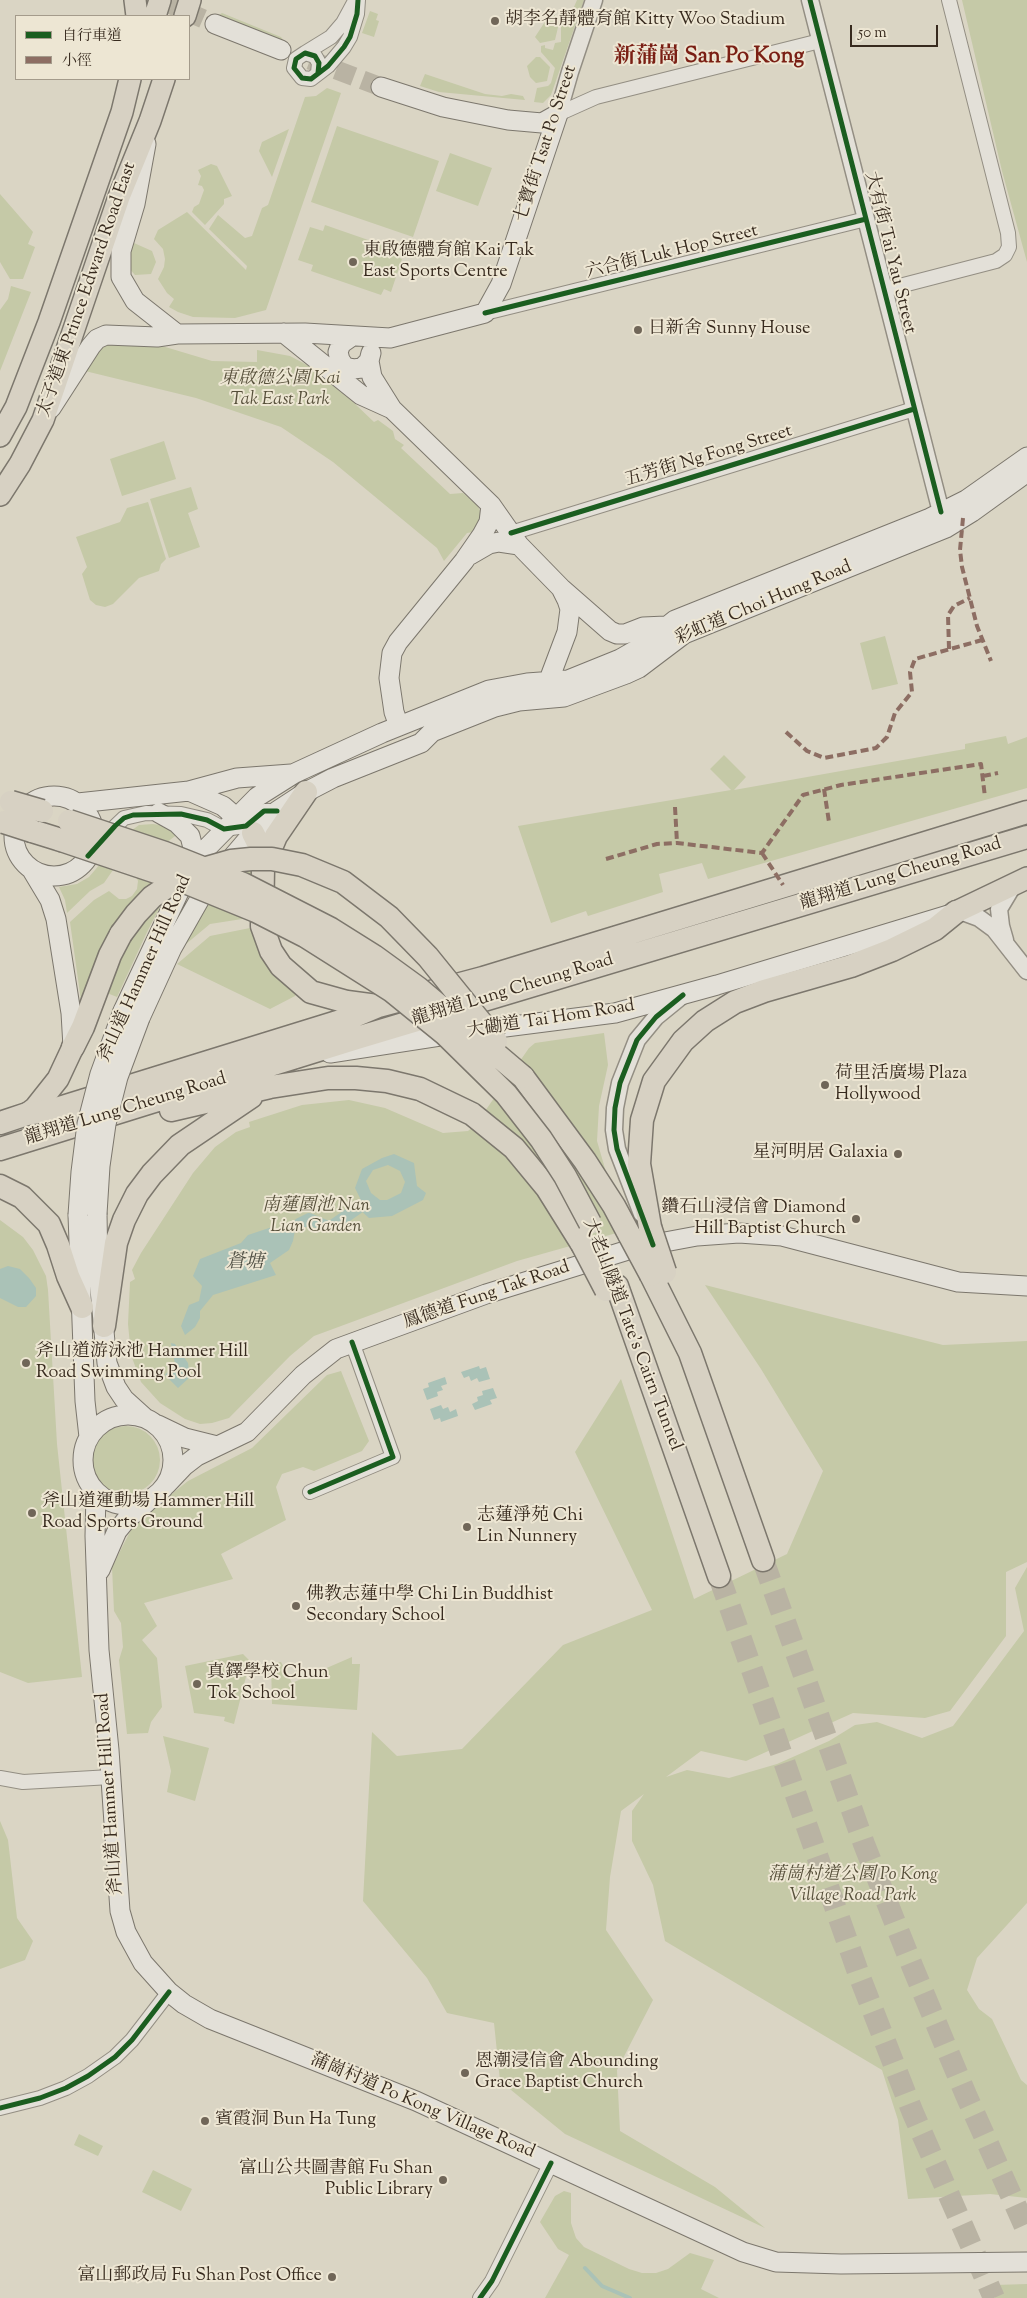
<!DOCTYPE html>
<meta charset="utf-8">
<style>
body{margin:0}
#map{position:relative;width:1027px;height:2298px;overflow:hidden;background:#dad5c4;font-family:"Sorts Mill Goudy","Noto Serif TC",serif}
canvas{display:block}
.legend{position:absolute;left:15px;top:15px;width:175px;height:65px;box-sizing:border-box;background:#ede6d3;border:1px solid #a49b8b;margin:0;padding:6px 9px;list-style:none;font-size:15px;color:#372a1e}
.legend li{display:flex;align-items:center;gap:10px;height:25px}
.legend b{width:25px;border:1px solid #a49b8b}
.scale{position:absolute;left:850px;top:25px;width:88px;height:22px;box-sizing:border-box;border:2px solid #372a1e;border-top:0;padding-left:6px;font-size:15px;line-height:18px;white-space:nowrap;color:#372a1e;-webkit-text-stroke:4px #ede6d3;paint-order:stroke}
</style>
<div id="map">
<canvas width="1027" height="2298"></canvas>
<ul class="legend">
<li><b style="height:6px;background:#1b5e20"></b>自行車道</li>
<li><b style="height:6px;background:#8d6e63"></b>小徑</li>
</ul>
<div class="scale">50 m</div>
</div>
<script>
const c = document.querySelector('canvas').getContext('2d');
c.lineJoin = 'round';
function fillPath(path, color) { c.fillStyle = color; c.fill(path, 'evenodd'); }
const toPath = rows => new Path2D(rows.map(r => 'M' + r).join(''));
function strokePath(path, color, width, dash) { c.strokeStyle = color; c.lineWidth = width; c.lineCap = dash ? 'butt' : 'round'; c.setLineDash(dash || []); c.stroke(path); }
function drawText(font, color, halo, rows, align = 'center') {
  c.font = font + ' "Sorts Mill Goudy","Noto Serif TC",serif'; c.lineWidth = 4; c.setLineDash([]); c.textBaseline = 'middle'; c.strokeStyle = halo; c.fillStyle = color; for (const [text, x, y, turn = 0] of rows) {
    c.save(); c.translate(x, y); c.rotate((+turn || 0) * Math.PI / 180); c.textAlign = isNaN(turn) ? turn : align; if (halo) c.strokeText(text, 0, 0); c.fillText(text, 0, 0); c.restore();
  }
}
fillPath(toPath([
 [577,0,584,0,551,95,543,103,534,102,537,88,548,86,551,83,555,68,541,52,541,46,545,45,545,48,553,50,555,43,561,42,561,21,564,23,570,16],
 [962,0,1027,0,1027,262,1002,171],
 [370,11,378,14,376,20,379,21,374,37,362,33],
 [222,13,281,37,284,41,274,57,270,56,274,56,277,39,225,17,214,18],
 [550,14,555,15,559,23,555,40,540,43,535,37],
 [536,57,540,57,550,67,547,81,536,83,530,77,527,66],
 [425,74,485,94,502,96,511,94,523,96,525,100,439,92,420,86],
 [327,88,341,93,266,310,235,318,193,317,178,312,169,307,174,299,167,293,158,279,164,267,165,259,163,249,154,239,158,230,187,212,246,270,247,266,209,229,218,215,245,238,252,236,262,208,268,205,305,97,316,96],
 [337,126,439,161,413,237,311,202],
 [289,129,272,177,259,151,262,142],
 [450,153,492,168,478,206,436,191],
 [211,164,217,166,232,196,224,199,224,204,205,225,192,212,194,207,199,204,204,190,202,186,198,185,201,176,198,170],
 [0,194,33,232,28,244,35,247,23,279,10,279,0,262],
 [325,225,397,250,395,256,402,259,391,292,384,289,381,295,311,271,313,265,298,260,310,227,323,231],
 [134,243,152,251,156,262,151,274,135,275,128,267,128,248],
 [11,286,31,292,0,371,0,310,8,299],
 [107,344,162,346,212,361,257,362,257,350,290,356,307,365,352,401,374,422,378,420,393,431,395,439,404,445,401,448,450,494,463,493,477,505,482,514,481,522,473,532,467,533,444,561,437,548,333,462,281,427,196,398,85,371,102,346],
 [164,441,176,479,122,496,110,459],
 [191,487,198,509,188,513,200,547,169,558,150,499],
 [148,502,166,559,161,564,159,571,139,578,113,604,105,607,96,605,90,600,82,574,87,567,76,537,120,522,127,508],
 [885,636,898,684,872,690,860,643],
 [1006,736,1008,744,1027,737,1027,788,708,879,702,863,659,874,663,892,588,916,586,911,551,923,518,826,731,790,710,769,724,755,746,777,734,790,965,749,965,744],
 [153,824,167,826,179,833,166,843,113,870,104,883,90,891,67,913,65,900,59,887,77,884,89,877,124,836,139,825],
 [184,844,186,857,148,930,117,997,102,991,82,1008,70,922,94,900,109,891,119,899,126,899,132,896,137,889,138,881,135,874,170,855],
 [254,853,255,917,210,924,180,949,203,908],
 [255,927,299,988,295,996,270,1009,177,964,210,936],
 [604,1033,608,1065,599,1106,597,1141,620,1220,620,1232,517,1261,314,1336,290,1356,229,1418,212,1423,200,1424,185,1419,160,1403,141,1382,131,1355,128,1324,130,1282,135,1279,132,1270,141,1253,193,1173,215,1147,236,1132,250,1127,249,1122,302,1105,349,1100,385,1108,443,1133,468,1131,476,1124,529,1048,535,1043],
 [0,1220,23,1237,33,1250,46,1276,48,1290,57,1444,82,1677,28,1683,0,1672],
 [705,1285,943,1345,1027,1341,1027,1562,1006,1572,1006,1636,950,1711,925,1718,853,1713,746,1761,701,1751,666,1777,687,1770,729,1778,777,1764,829,1741,855,1725,877,1722,922,1738,953,1726,1024,1631,1015,1588,1027,1567,1027,1903,977,1958,967,1990,979,2009,992,2019,1021,2080,1027,2085,1027,2198,990,2194,908,2199,898,2120,882,2070,665,1941,653,1885,632,1841,632,1811,644,1794,621,1811,610,1877,606,1930,653,2000,617,2070,620,2131,715,2187,765,2228,565,2134,500,2081,494,2023,447,2013,427,1978,363,1901,372,1732,397,1756,462,1749,563,1645,652,1610,575,1452,621,1379,694,1599,787,1554,823,1471,761,1369],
 [341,1371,369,1441,362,1451,314,1471,303,1467,282,1474,276,1487,286,1520,221,1554,233,1579,144,1603,157,1626,142,1640,157,1658,162,1707,151,1722,148,1733,127,1734,119,1660,123,1647,121,1623,114,1611,112,1567,134,1524,188,1481,252,1448,327,1375],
 '92 1460a34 34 0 1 1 68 0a34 34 0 1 1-68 0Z',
 [243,1654,250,1661,234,1724,224,1721,225,1717,194,1713,185,1666],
 [352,1657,352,1664,360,1664,357,1710,272,1704,271,1663,281,1662,292,1683],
 [163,1736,209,1748,195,1801,167,1792,171,1771],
 [0,1821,8,1840,17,1918,33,1941,25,1960,0,1969],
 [79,2134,103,2146,98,2156,74,2145],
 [153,2170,192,2189,181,2211,142,2192],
 [564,2191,571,2193,571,2223,576,2238,584,2247,629,2269,642,2273,656,2273,668,2269,690,2253,714,2260,701,2289,719,2298,545,2298,569,2255,558,2249,540,2222,555,2196],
 [1027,2284,1027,2298,995,2298,995,2285]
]), '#c5c9a7');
fillPath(toPath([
 [394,1154,414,1163,417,1186,426,1193,423,1200,392,1216,369,1218,358,1208,360,1198,355,1188,362,1169,382,1158],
 [388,1165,400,1171,405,1182,401,1193,387,1200,380,1200,371,1193,366,1181,373,1170],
 [298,1221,300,1226,295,1230,293,1241,289,1250,270,1263,276,1275,213,1295,200,1311,200,1318,195,1327,185,1335,181,1326,189,1305,199,1301,202,1286,193,1276,200,1259,241,1243,248,1235,272,1227,277,1232,286,1231],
 [8,1266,20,1269,29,1278,36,1288,36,1296,26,1307,18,1307,0,1298,0,1269],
 [171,1343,175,1344,188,1363,190,1377,178,1388,165,1375,175,1364],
 [479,1366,480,1369,486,1367,490,1379,479,1382,477,1378,471,1381,469,1376,464,1378,461,1372],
 [445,1377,447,1384,441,1386,443,1390,437,1392,438,1396,427,1400,423,1389,429,1387,428,1383],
 [493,1388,497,1398,490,1400,492,1404,475,1410,472,1404,478,1401,477,1397,483,1395,482,1391],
 [441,1405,443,1409,448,1407,450,1412,456,1409,458,1416,441,1422,440,1418,434,1420,430,1409]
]), '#aac2b7');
strokePath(toPath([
 [585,2268,602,2286,630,2298]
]), '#aac2b7', 4);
strokePath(toPath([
 [299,1224,309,1219,326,1226,332,1226,358,1208]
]), '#aac2b7', 12);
strokePath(toPath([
 [160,0,215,24],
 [310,60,381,87]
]), '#b9b3a3', 19, [19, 9]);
strokePath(toPath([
 [763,1560,864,1844,913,1968,966,2095,1027,2231],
 [719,1576,859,1975,913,2113,994,2298]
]), '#b9b3a3', 22, [22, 11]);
const minor = toPath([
 [305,53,331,37,343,23,355,1],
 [318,73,319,63,315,56,305,53,296,59,294,68,302,78,311,79,328,66,344,47,350,37,357,14,358,0],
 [558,114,596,97,820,41],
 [884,290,996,261,1005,255,1009,247,1008,233,949,0],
 [485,313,866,219],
 [511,533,914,409],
 [103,838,124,818,146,813,181,814,207,820,224,829,246,826,264,811,277,811],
 [310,1492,393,1457,352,1342],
 [0,1778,23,1782,111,1777],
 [0,2108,40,2098,66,2088,88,2076,115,2057,132,2040,169,1992],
 [480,2298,492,2281,551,2163]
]);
const tertiary = toPath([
 [810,0,941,512],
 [558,114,570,72,594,0],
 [960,911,979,918,994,929,1027,971],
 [1005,940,1001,926,999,909,1014,884],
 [642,1214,617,1149,614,1130,615,1108,620,1083,637,1040,656,1017,683,995]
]);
const secondary = toPath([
 [215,24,281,50],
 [381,87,443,107,508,120,542,123,558,114],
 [146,144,135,204,121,251,121,277,135,301,177,334],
 [284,333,361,395,392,409],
 [351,337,341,344,338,352,340,360,345,367,353,369,362,368,369,361,371,353],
 [369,361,372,377,392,409,491,505,519,545,561,588,567,600,570,609,567,632,544,693],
 [51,408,91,346,97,339,106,335,157,337,177,334,305,333,390,338,485,313,501,284,558,114],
 [470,555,489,544,499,542,519,545],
 [562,589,610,631,617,634,625,634,643,627,666,626],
 [399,726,394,712,389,678,392,653,398,642,464,561,482,535,489,522,491,505],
 [189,791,223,806,245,825],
 '14 836a40 40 0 1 1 80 0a40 40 0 1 1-80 0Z',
 [78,803,189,791,237,778,291,774],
 [159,813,177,823,190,836,195,856,193,862],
 [32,870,50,900,56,919,71,1013,73,1047],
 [123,1011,193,862,257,797,295,773,382,733,489,690,527,683,568,680,620,659,641,647,675,620,930,518,966,500,1027,457],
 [140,1018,172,948,206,888,253,833,271,820,277,811,306,792,333,778,421,743,432,732,495,707,519,701,564,697,626,674,639,668,684,634,946,528,972,512,1026,473],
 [330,1053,466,1032,615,1013,717,985,948,915],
 [97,1214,98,1268,107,1363,116,1387,124,1399,145,1418],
 [78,1215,85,1401,89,1437],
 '83 1460a45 45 0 1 1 90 0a45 45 0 1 1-90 0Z',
 [158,1425,185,1438,217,1446],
 [166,1485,184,1466,197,1456,247,1432,303,1375,336,1349,486,1294,638,1247,697,1236,739,1233,782,1236,958,1282,1027,1286],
 [96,1493,95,1536,99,1650,109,1750,120,1911,126,1932,143,1963,169,1992,184,2004,210,2019,416,2101,743,2252,776,2262,841,2264,1027,2262],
 [100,1570,117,1531,126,1520,147,1502]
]);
const primary = toPath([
 [135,0,137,16],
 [155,16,160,0],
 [185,16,190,0],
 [0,436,16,407,49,322,122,112,130,79],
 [0,495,20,464,43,420,119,197,150,121,164,79],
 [956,912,1027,878],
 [27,1114,35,1108,58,1079,73,1047]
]);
const trunk = toPath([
 [32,831,61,840],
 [253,833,259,845,263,868,262,926,271,951,281,966,311,992,347,1002,377,1006],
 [263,867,276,836,306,792],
 [73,1047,83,1027,110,955,121,934],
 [523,1077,585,1161,614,1206,630,1236],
 [171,1110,270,1087,328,1078,356,1078,387,1081,420,1089,472,1114,514,1148,547,1188,582,1244],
 [0,1123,27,1114,53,1110,347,1019,378,1006,483,978,1027,812],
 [0,1149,357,1038,1027,837],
 [0,1186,22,1197,49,1224,58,1245,68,1276,82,1307],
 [650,1227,639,1164,642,1120,654,1081,683,1041,705,1021,735,1002,764,991,851,966,892,950,935,929,956,912],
 [651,1275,690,1353,763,1560],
 [617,1286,719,1576],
 [104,1326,116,1243,124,1220,137,1194,152,1174,180,1145,251,1097]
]);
strokePath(minor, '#938e83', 16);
strokePath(tertiary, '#938e83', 19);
strokePath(secondary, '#7c776d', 21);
strokePath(primary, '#7c776d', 24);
strokePath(trunk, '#7c776d', 25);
strokePath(minor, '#e3e0d8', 14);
strokePath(tertiary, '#e3e0d8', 16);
strokePath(secondary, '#e3e0d8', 19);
strokePath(primary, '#d7d1c3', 21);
strokePath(trunk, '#d7d1c3', 22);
const secondaryBridge = toPath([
 [97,1214,100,1166,106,1124,118,1077,140,1018],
 [78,1215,81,1172,87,1124,100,1074,123,1011]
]);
const trunkBridge = toPath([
 [11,802,42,811],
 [69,821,165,853,243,884,331,929,374,956,418,988,523,1077],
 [4,822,32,831],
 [61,840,180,880,256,911,305,936,392,991,445,1034,506,1094,541,1139,565,1176,590,1223],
 [121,934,136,914,152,897,180,878,196,871,231,861,251,859,272,859,302,865,343,882,389,917,428,957,496,1041],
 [650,1227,665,1272],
 [630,1236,651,1275],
 [582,1244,606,1290]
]);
strokePath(secondaryBridge, '#7c776d', 21, []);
strokePath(trunkBridge, '#7c776d', 25, []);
strokePath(secondaryBridge, '#e3e0d8', 19);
strokePath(trunkBridge, '#d7d1c3', 22);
strokePath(toPath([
 [963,518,960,550,962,567,977,626,991,661],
 [949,649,948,615,954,606,970,598],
 [786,732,807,751,824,758,876,748,887,737,895,713,912,692,910,672,915,659,982,640],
 [983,776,998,773],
 [824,789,829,822],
 [675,807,677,843],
 [762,853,783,885],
 [606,859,657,844,677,843,762,853,803,795,841,785,981,764,985,797]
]), '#8d6e63', 4, [8, 4]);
strokePath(toPath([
 [810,0,941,512],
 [318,73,319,63,315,56,305,53,296,59,294,68,302,78,311,79,328,66,344,47,350,37,357,14,358,0],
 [485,313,866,219],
 [511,533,914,409],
 [88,856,115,826,124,818,133,815,181,814,207,820,224,829,246,826,264,811,277,811],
 [653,1245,617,1149,614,1130,615,1108,620,1083,637,1040,656,1017,683,995],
 [310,1492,393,1457,352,1342],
 [0,2108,40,2098,66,2088,88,2076,115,2057,132,2040,169,1992],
 [480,2298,492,2281,551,2163]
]), '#1b5e20', 5);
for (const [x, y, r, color] of [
 [495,21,5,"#706658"],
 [353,262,5,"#706658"],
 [638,330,5,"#706658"],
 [825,1085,5,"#706658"],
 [898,1154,5,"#706658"],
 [856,1219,5,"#706658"],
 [26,1363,5,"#706658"],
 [32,1513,5,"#706658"],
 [467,1527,5,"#706658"],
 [296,1606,5,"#706658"],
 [197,1684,5,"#706658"],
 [465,2073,5,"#706658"],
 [205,2121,5,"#706658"],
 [443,2180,5,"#706658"],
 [332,2277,5,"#706658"]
]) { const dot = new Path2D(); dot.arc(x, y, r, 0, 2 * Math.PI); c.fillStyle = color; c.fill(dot); strokePath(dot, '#ede6d3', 2); }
drawText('18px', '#372a1e', '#ede6d3', [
 ["胡李名靜體育館 Kitty Woo Stadium",505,21],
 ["東啟德體育館 Kai Tak",363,252],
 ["East Sports Centre",363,273],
 ["日新舍 Sunny House",648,330],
 ["荷里活廣場 Plaza",835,1075],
 ["Hollywood",835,1096],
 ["星河明居 Galaxia",888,1154,"right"],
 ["鑽石山浸信會 Diamond",846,1209,"right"],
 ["Hill Baptist Church",846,1230,"right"],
 ["斧山道游泳池 Hammer Hill",36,1353],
 ["Road Swimming Pool",36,1374],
 ["斧山道運動場 Hammer Hill",42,1503],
 ["Road Sports Ground",42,1524],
 ["志蓮淨苑 Chi",477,1517],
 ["Lin Nunnery",477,1538],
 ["佛教志蓮中學 Chi Lin Buddhist",306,1596],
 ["Secondary School",306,1617],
 ["真鐸學校 Chun",207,1674],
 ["Tok School",207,1695],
 ["恩潮浸信會 Abounding",475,2063],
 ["Grace Baptist Church",475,2084],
 ["賓霞洞 Bun Ha Tung",215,2121],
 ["富山公共圖書館 Fu Shan",433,2170,"right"],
 ["Public Library",433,2191,"right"],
 ["富山郵政局 Fu Shan Post Office",322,2277,"right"]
], 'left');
drawText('18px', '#372a1e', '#ede6d3', [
 ["七寶街 Tsat Po Street",547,144,-72],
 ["六合街 Luk Hop Street",672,253,-14],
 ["大有街 Tai Yau Street",889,253,76],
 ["太子道東 Prince Edward Road East",88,290,-71],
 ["五芳街 Ng Fong Street",709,457,-17],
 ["彩虹道 Choi Hung Road",764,604,-23],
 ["龍翔道 Lung Cheung Road",901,875,-17],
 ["斧山道 Hammer Hill Road",146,969,-66],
 ["龍翔道 Lung Cheung Road",513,991,-17],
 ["大磡道 Tai Hom Road",551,1020,-9],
 ["龍翔道 Lung Cheung Road",126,1110,-17],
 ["鳳德道 Fung Tak Road",487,1296,-19],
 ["大老山隧道 Tate's Cairn Tunnel",631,1335,69],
 ["斧山道 Hammer Hill Road",111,1794,-94],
 ["蒲崗村道 Po Kong Village Road",422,2107,23]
]);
drawText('italic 18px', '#564f3a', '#ede6d3', [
 ["東啟德公園 Kai",280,380],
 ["Tak East Park",280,401],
 ["南蓮園池 Nan",316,1207],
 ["Lian Garden",316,1228],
 ["蒲崗村道公園 Po Kong",853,1876],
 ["Village Road Park",853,1897]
]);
drawText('italic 19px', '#4e4e43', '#ede6d3', [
 ["蒼塘",245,1264]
]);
drawText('bold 22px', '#7a1f14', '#ede6d3', [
 ["新蒲崗 San Po Kong",709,58]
]);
</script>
